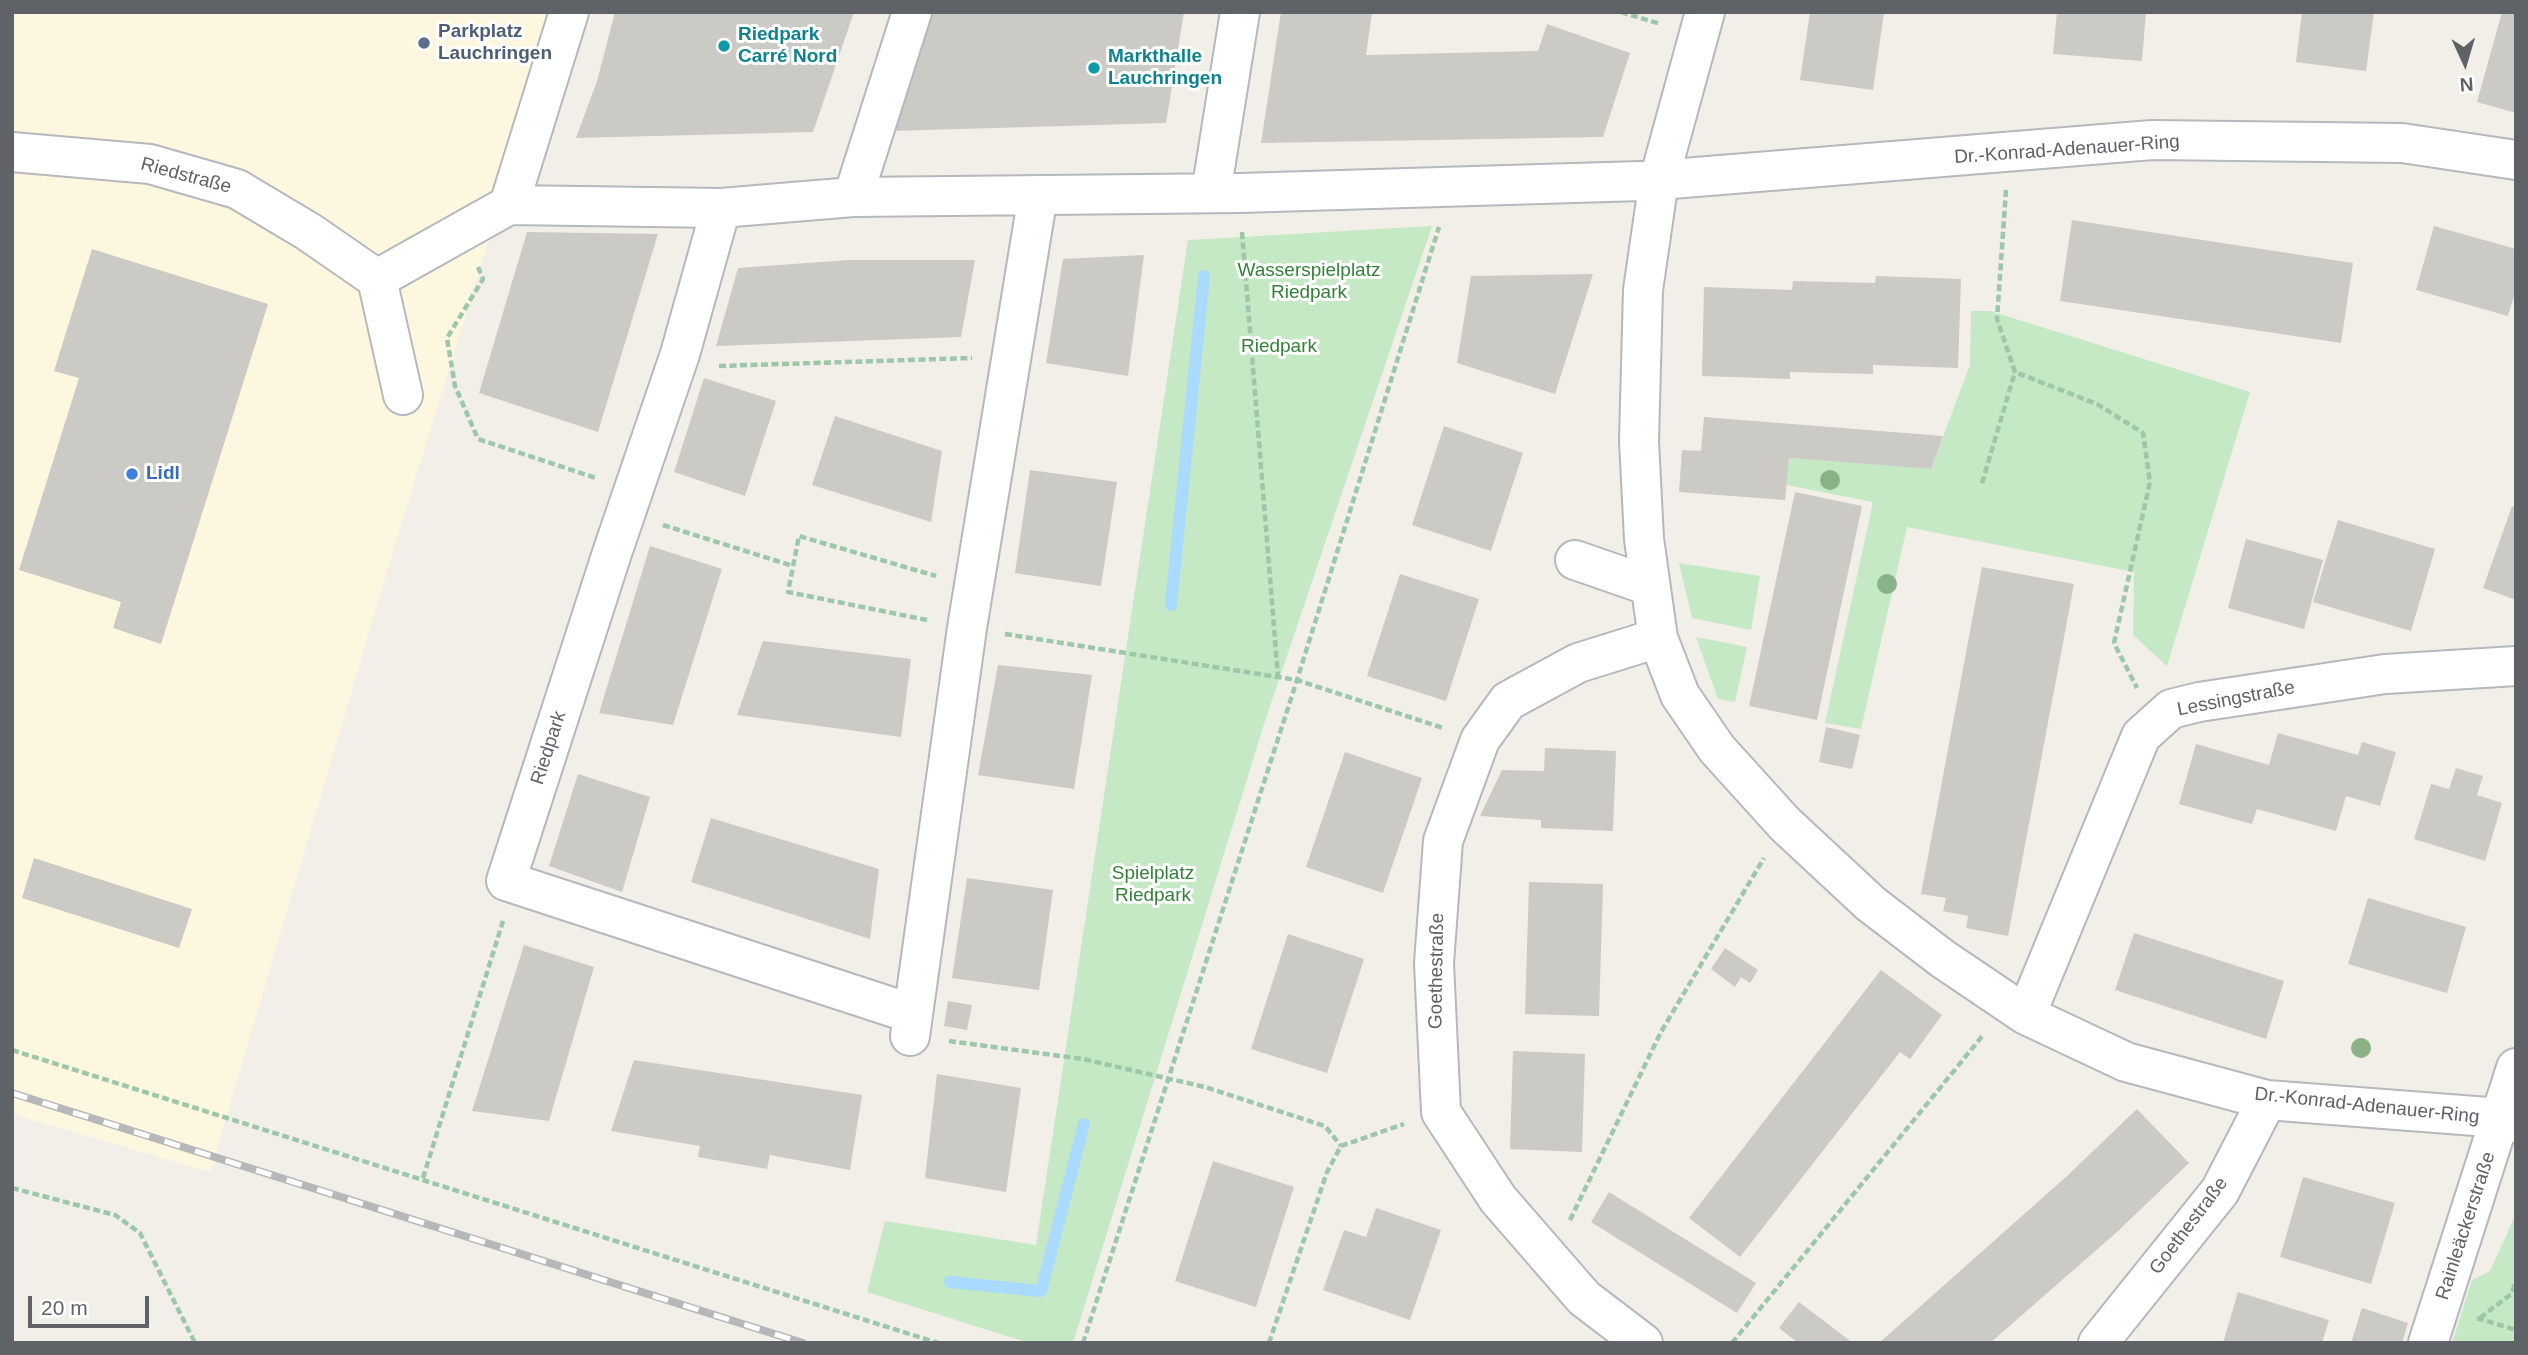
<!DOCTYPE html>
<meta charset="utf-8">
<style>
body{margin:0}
#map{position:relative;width:2528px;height:1355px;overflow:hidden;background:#f1efe8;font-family:Arial,sans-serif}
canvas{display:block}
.frame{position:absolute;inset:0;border:14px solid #5f6368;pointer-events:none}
.north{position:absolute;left:2430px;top:28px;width:70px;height:70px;-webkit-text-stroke:5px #fff;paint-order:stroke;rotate:176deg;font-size:19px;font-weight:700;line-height:28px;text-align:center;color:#5f6368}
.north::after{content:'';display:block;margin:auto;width:24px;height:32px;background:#5f6368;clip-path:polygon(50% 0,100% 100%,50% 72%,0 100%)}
.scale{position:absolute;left:28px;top:1296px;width:121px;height:32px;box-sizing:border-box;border:4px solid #5f6368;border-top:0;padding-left:9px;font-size:21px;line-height:24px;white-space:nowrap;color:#5f6368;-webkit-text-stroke:5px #fff;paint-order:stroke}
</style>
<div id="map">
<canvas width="2528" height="1355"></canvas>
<div class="frame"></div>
<div class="north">N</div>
<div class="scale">20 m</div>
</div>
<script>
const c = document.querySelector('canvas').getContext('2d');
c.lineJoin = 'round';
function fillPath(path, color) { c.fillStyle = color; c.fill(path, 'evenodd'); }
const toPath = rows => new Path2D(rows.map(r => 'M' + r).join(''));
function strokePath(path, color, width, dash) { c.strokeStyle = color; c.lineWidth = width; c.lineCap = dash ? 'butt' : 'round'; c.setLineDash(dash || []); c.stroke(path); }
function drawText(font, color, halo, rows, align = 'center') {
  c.font = font + ' Arial,sans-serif'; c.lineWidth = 6; c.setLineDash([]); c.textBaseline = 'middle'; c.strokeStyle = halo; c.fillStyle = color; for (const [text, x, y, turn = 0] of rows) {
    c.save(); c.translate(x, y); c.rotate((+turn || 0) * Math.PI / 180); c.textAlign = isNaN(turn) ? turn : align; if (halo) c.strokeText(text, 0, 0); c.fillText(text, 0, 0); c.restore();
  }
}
fillPath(toPath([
 [12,12,559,12,393,551,210,1172,12,1114]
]), '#fef7e0');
fillPath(toPath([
 [1432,226,1264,724,1073,1343,1029,1343,867,1292,885,1221,1036,1245,1188,240],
 [1971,311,1990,311,2250,392,2167,666,2133,635,2134,572,1907,527,1861,729,1825,723,1873,502,1786,485,1789,458,1931,469,1970,365],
 [1679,563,1760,576,1751,630,1692,618],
 [1696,637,1747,647,1735,702,1718,699],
 [2516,1214,2516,1343,2452,1343,2472,1280,2490,1271]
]), '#c5e8c5');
strokePath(toPath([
 [1171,605,1204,276],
 [950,1282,1041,1291,1084,1124]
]), '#aadaff', 12);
fillPath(toPath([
 [615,12,854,12,813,132,576,138,597,81],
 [929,12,1184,12,1166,123,891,131],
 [1281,12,1372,12,1366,55,1538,51,1547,24,1630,53,1603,137,1261,143],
 [1810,12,1884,12,1873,90,1800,80],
 [2057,12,2146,12,2142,61,2053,54],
 [2302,12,2374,12,2366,71,2296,62],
 [2502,12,2516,12,2516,113,2477,102],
 [2072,220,2353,263,2341,343,2060,301],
 [2434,226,2516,249,2516,290,2508,316,2416,290],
 [527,232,658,234,598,432,479,393],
 [92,249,268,304,161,644,113,628,121,602,19,570,79,378,54,371],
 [1144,255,1128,376,1046,363,1063,259],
 [849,260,975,260,961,337,716,346,738,268],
 [1593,274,1555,394,1457,363,1471,276],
 [1876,276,1961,279,1958,368,1873,365,1873,374,1790,372,1790,379,1702,376,1704,287,1792,290,1793,281,1875,283],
 [704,378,776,401,745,496,674,472],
 [835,416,942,451,931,522,812,485],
 [1704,417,1943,436,1931,469,1789,458,1785,500,1679,492,1682,450,1701,451],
 [1444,426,1523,453,1491,551,1412,525],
 [1030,470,1117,482,1101,586,1015,573],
 [1795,492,1862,506,1817,720,1749,706],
 [2512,506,2516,508,2516,600,2483,588],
 [2338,520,2435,549,2411,631,2313,602],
 [2246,539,2323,560,2304,629,2228,608],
 [650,546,722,569,673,725,599,713],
 [1982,567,2074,584,2008,936,1966,928,1968,916,1943,911,1946,898,1921,894],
 [1400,574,1479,599,1446,701,1367,676],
 [763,641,911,659,901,737,737,715],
 [998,665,1092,675,1074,789,978,775],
 [1826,727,1860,735,1852,769,1819,762],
 [2278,733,2358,755,2362,742,2396,752,2380,806,2346,796,2336,831,2257,809,2252,824,2179,804,2196,744,2269,765],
 [1545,748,1616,751,1613,831,1541,828,1541,820,1480,816,1502,770,1544,771],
 [1345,752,1422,778,1383,893,1306,867],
 [2456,768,2483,776,2477,795,2502,803,2485,861,2414,839,2431,784,2449,789],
 [578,774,650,797,622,892,549,866],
 [711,818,879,869,870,939,691,882],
 [34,858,192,909,179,948,22,898],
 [967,878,1053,890,1039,990,952,978],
 [1529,882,1603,884,1599,1016,1525,1014],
 [2368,898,2466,927,2447,993,2348,964],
 [2134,933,2284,981,2266,1039,2115,990],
 [1288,934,1364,959,1327,1073,1251,1049],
 [524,945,594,967,549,1121,472,1111],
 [1725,948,1758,970,1750,983,1741,977,1735,987,1711,969],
 [1881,970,1942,1015,1910,1059,1900,1052,1740,1257,1689,1218],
 [948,1001,972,1005,967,1030,944,1026],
 [1513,1051,1585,1054,1582,1152,1510,1149],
 [634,1060,862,1095,850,1170,770,1155,767,1169,698,1157,700,1146,611,1131],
 [937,1074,1021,1088,1006,1192,925,1178],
 [2137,1109,2189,1163,2117,1232,1990,1343,1879,1343,2067,1176],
 [1213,1161,1294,1187,1256,1307,1175,1281],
 [2303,1177,2395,1203,2371,1284,2280,1257],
 [1609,1192,1756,1283,1737,1313,1591,1222],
 [1376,1208,1441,1230,1410,1320,1323,1290,1344,1230,1366,1237],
 [2238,1292,2329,1320,2322,1343,2223,1343],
 [1799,1302,1853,1343,1798,1343,1779,1328],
 [2362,1308,2408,1323,2402,1343,2351,1343]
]), '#cccac5');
const minor = toPath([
 [1705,12,1659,180,1643,290,1639,441,1644,539,1658,638,1680,695,1717,749,1785,824,1871,904,1943,959,2026,1015,2126,1062,2267,1100,2501,1118,2516,1123],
 [12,152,150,164,237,189,309,232,377,279],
 [1659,180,2152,140,2402,143,2516,160],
 [1211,193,1240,12],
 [853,197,912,12],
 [509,205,569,12],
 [721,208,680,354,612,553,506,881,913,1014],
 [377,279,509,205,721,208,853,197,1240,193,1641,181],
 [377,279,403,395],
 [1575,560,1650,586],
 [2026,1015,2141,736,2171,709,2199,702,2385,674,2516,666],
 [910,1036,967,628,1038,195],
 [1643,1343,1584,1298,1498,1199,1441,1112,1434,963,1443,841,1480,740,1508,701,1578,663,1658,638],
 [2098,1343,2220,1191,2267,1100],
 [2428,1343,2516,1068]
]);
strokePath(minor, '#b5b8bc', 42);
strokePath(toPath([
 [1621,12,1661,24],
 [2006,190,1997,319,2015,372,2097,404,2143,433,2150,482,2114,643,2137,688],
 [1242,232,1278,677],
 [478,267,483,279,447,338,455,386,478,439,596,478],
 [719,366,972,358],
 [1982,483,2015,372],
 [663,525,793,566],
 [927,620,788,592,799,536,936,576],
 [1005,634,1297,680,1443,728],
 [949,1041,1083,1059,1205,1087,1325,1126,1341,1146],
 [12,1050,938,1343],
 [423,1178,503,921],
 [12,1188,115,1215,140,1233,195,1343],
 [1570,1220,1661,1032,1764,858],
 [2477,1318,2516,1330],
 [2480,1318,2511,1294,2516,1282],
 [1083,1343,1297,680,1439,227],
 [1269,1343,1327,1172,1341,1146,1404,1124],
 [1732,1343,1984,1034]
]), '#9cc7a9', 4.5, [7, 3.5]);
strokePath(minor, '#fff', 38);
const rail = toPath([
 [12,1093,803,1343]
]);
strokePath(rail, '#b6b7b8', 8);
strokePath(rail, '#fff', 5, [16]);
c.fillStyle = '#89b387';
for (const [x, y] of [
 [1830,480],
 [1887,584],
 [2361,1048]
]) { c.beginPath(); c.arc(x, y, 10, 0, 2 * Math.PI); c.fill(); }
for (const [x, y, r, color] of [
 [424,43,7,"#5c6f8a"],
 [724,46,7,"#0f9aa8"],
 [1094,68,7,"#0f9aa8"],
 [132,474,7,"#3f7fe0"]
]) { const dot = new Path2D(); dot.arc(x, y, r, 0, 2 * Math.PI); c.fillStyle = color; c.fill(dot); strokePath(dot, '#fff', 2.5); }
drawText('bold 19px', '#4e5e75', '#fff', [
 ["Parkplatz",438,32],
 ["Lauchringen",438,54]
], 'left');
drawText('bold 19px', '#0d838f', '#fff', [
 ["Riedpark",738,35],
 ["Carré Nord",738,57],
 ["Markthalle",1108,57],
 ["Lauchringen",1108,79]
], 'left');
drawText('19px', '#5f6368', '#fff', [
 ["Dr.-Konrad-Adenauer-Ring",2067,150,-4],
 ["Riedstraße",186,176,15],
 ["Lessingstraße",2236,699,-11],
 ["Riedpark",549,748,-72],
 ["Goethestraße",1437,971,-89],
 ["Dr.-Konrad-Adenauer-Ring",2367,1106,6],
 ["Goethestraße",2189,1226,-53],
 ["Rainleäckerstraße",2466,1226,-72]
]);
drawText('19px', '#348238', '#fff', [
 ["Wasserspielplatz",1309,271],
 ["Riedpark",1309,293],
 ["Riedpark",1279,347],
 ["Spielplatz",1153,874],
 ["Riedpark",1153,896]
]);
drawText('bold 19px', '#366cbe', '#fff', [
 ["Lidl",146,474]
], 'left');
</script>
